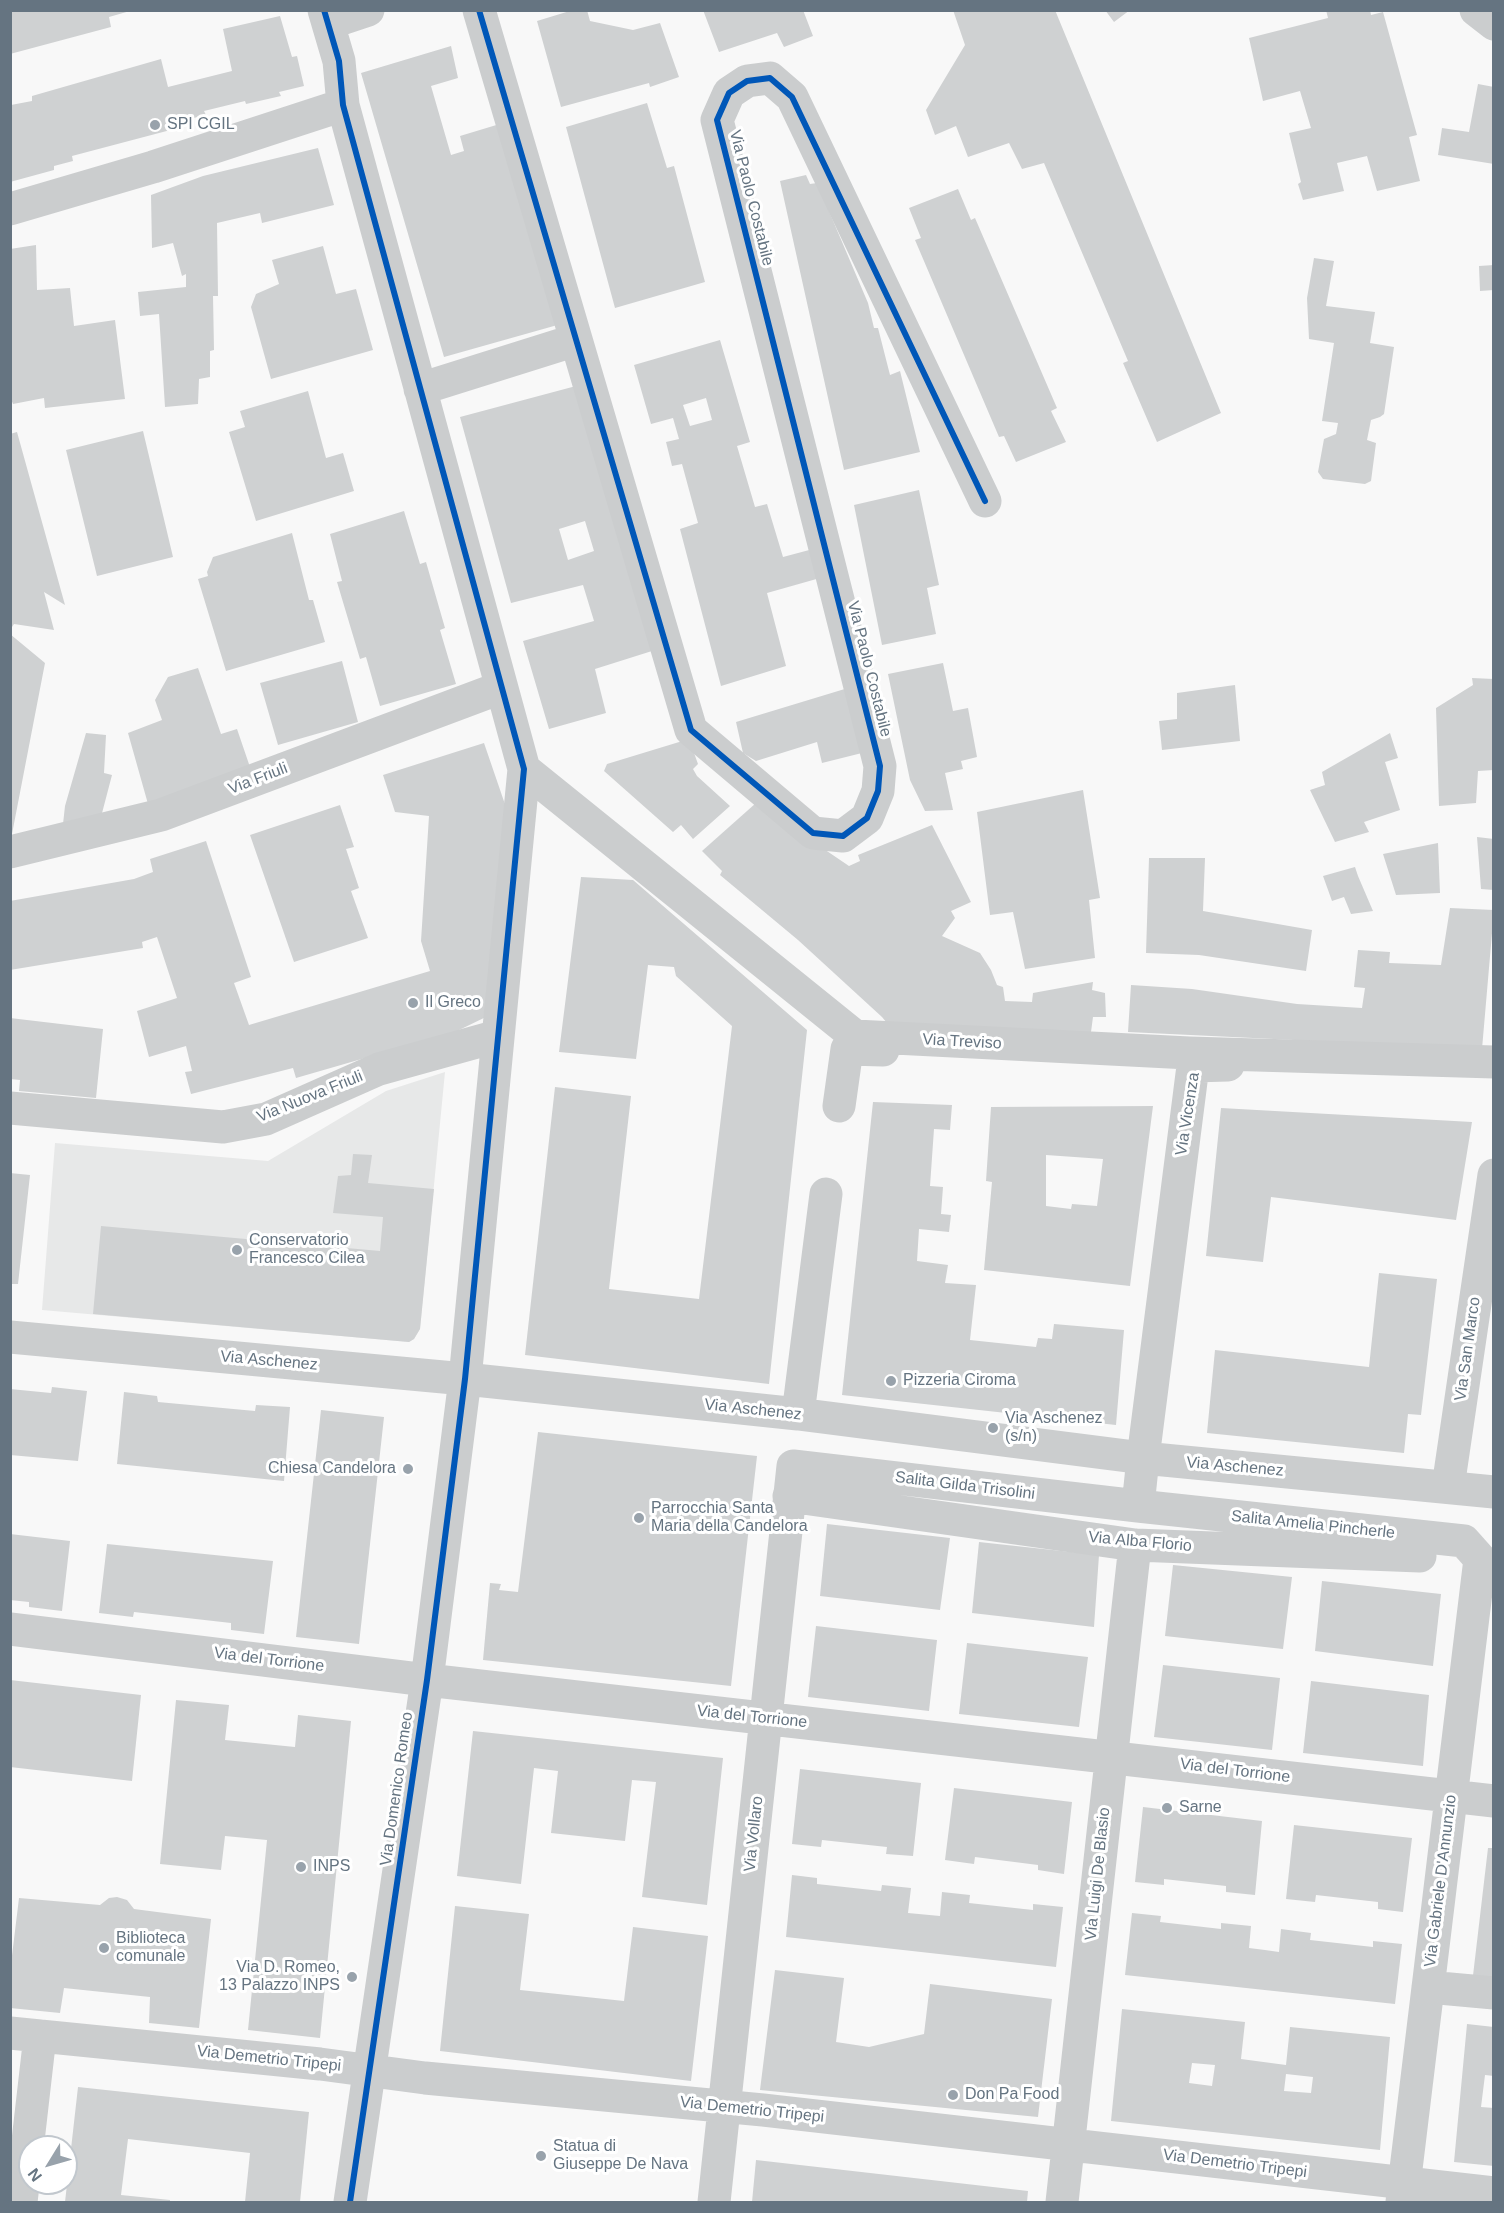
<!DOCTYPE html>
<style>
body{margin:0}
#map{position:relative;width:1504px;height:2213px;overflow:hidden;background:#f8f8f8;font-family:Helvetica,sans-serif}
canvas{display:block}
.frame{position:absolute;inset:0;border:12px solid #657481;pointer-events:none}
.north{position:absolute;left:18px;top:2135px;width:60px;height:60px;box-sizing:border-box;background:#fff;border:2px solid #c1c7cd;border-radius:50%;rotate:233deg;font-size:16px;font-weight:700;line-height:24px;text-align:center;color:#657481}
.north::after{content:'';display:block;margin:auto;width:21px;height:27px;background:#98a2ab;clip-path:polygon(50% 0,100% 100%,50% 72%,0 100%)}
</style>
<div id="map">
<canvas width="1504" height="2213"></canvas>
<div class="frame"></div>
<div class="north">N</div>
</div>
<script>
const c = document.querySelector('canvas').getContext('2d');
c.lineJoin = 'round';
function fillPath(path, color) { c.fillStyle = color; c.fill(path, 'evenodd'); }
const toPath = rows => new Path2D(rows.map(r => 'M' + r).join(''));
function strokePath(path, color, width, dash) { c.strokeStyle = color; c.lineWidth = width; c.lineCap = dash ? 'butt' : 'round'; c.setLineDash(dash || []); c.stroke(path); }
function drawText(font, color, halo, rows, align = 'center') {
  c.font = font + ' Helvetica,sans-serif'; c.lineWidth = 6; c.setLineDash([]); c.textBaseline = 'middle'; c.strokeStyle = halo; c.fillStyle = color; for (const [text, x, y, turn = 0] of rows) {
    c.save(); c.translate(x, y); c.rotate((+turn || 0) * Math.PI / 180); c.textAlign = isNaN(turn) ? turn : align; if (halo) c.strokeText(text, 0, 0); c.fillText(text, 0, 0); c.restore();
  }
}
fillPath(toPath([
 [445,1072,420,1329,414,1339,409,1342,42,1310,55,1143,268,1161,386,1091]
]), '#e7e8e8');
fillPath(toPath([
 [10,10,130,10,130,11,109,17,111,27,10,54],
 [573,10,587,10,590,21,633,30,660,23,679,77,650,87,649,83,561,107,537,21],
 [703,10,803,10,813,36,784,47,777,33,719,52],
 [953,10,1055,10,1221,413,1157,442,1123,363,1128,361,1044,163,1022,169,1009,143,968,157,956,126,935,135,926,110,965,45],
 [1105,10,1130,10,1114,22],
 [1326,10,1370,10,1371,15,1383,12,1417,135,1409,137,1420,181,1377,191,1367,156,1337,163,1344,191,1303,200,1298,184,1301,182,1289,133,1311,128,1300,91,1263,101,1249,38,1328,18],
 [280,16,292,57,297,56,304,86,279,92,281,96,246,104,245,101,204,111,206,115,177,122,178,128,72,156,73,161,54,166,54,170,10,182,11,105,32,101,32,96,161,59,168,87,232,71,223,29],
 [451,46,458,78,431,86,451,155,464,151,460,136,503,123,561,324,444,357,361,73],
 [1478,84,1494,87,1494,164,1438,155,1442,128,1469,132],
 [647,103,667,168,674,166,705,282,615,308,566,127],
 [318,148,334,205,262,223,260,213,217,223,218,296,213,296,214,350,210,351,210,377,199,379,198,404,165,407,159,314,140,316,138,292,186,287,186,274,182,276,173,243,152,248,151,195,203,176],
 [806,175,810,184,817,183,868,303,874,328,878,328,890,375,900,371,920,452,844,470,780,181],
 [958,189,971,220,975,218,1057,408,1051,411,1066,442,1016,462,1004,436,999,437,915,240,921,238,909,208],
 [36,245,37,290,70,288,74,326,115,320,125,399,45,408,44,398,13,404,10,397,10,249],
 [323,246,336,294,356,289,373,350,271,379,251,307,256,294,279,284,272,260],
 [1314,258,1334,261,1326,306,1375,312,1370,343,1394,347,1384,414,1380,417,1371,420,1367,440,1376,443,1371,481,1365,484,1323,479,1318,472,1324,439,1336,434,1338,423,1322,421,1334,343,1309,339,1307,298],
 [1494,265,1494,290,1480,291,1479,266],
 [720,340,750,442,737,446,755,507,767,504,783,557,813,549,820,578,767,593,786,666,721,686,680,529,698,523,682,464,672,466,666,442,679,439,673,418,651,424,634,365],
 [706,398,712,420,690,426,683,405],
 [576,386,652,651,595,669,606,713,549,729,523,641,594,621,583,585,511,603,460,417],
 [585,521,594,551,568,560,559,529],
 [308,391,326,458,343,453,354,491,256,521,229,432,245,427,240,411],
 [143,431,173,557,97,576,66,450],
 [17,432,65,605,44,592,54,630,14,624,10,630,10,434],
 [919,490,939,585,927,588,936,634,882,645,854,505],
 [404,511,420,564,426,562,445,628,440,630,456,684,380,706,366,657,360,659,337,582,342,581,330,534],
 [292,533,309,600,313,600,325,642,226,671,198,579,208,576,207,572,213,557],
 [10,634,45,663,12,834,10,834],
 [342,661,358,722,278,745,260,683],
 [943,663,953,711,968,708,977,757,961,761,963,769,945,773,953,810,925,811,910,780,888,674],
 [198,668,221,734,237,729,251,770,148,804,128,733,162,720,155,700,168,677],
 [1472,678,1494,679,1494,770,1478,771,1476,803,1439,806,1436,708,1473,685],
 [1235,685,1240,741,1162,750,1159,721,1177,719,1177,693],
 [848,688,866,752,822,763,817,742,756,761,743,753,736,722],
 [86,733,106,735,104,773,112,775,101,817,63,824,65,806],
 [1390,733,1398,758,1385,762,1400,810,1364,822,1369,832,1335,842,1310,790,1325,785,1322,772],
 [689,739,698,764,693,769,697,776,730,806,693,839,681,825,673,832,604,771,607,764],
 [484,743,509,816,492,1014,455,1032,296,1078,293,1068,191,1094,185,1072,192,1071,186,1046,149,1057,137,1011,177,998,157,937,142,942,143,948,10,970,10,901,134,879,153,872,150,859,206,841,251,977,234,983,249,1025,430,971,421,941,429,816,395,812,383,775],
 [1083,790,1100,898,1089,900,1095,958,1025,969,1013,912,990,915,977,812],
 [756,803,849,866,860,861,858,855,932,825,971,902,951,911,955,918,942,936,980,953,991,970,997,985,1003,987,1005,1001,1032,1002,1033,993,1093,982,1092,990,1105,993,1106,1017,1093,1017,1091,1032,896,1034,882,1017,798,940,720,875,722,871,702,851],
 [340,805,354,847,346,849,359,888,351,891,368,938,294,962,250,835],
 [1477,837,1494,839,1494,890,1481,889],
 [1438,843,1440,893,1396,895,1383,854],
 [1149,858,1205,858,1203,911,1312,930,1306,971,1199,955,1146,953],
 [1355,867,1358,876,1373,911,1351,914,1344,897,1332,901,1323,876],
 [581,877,633,880,807,1030,769,1384,525,1355,555,1087,631,1096,609,1289,699,1299,732,1026,676,976,674,967,648,965,636,1059,559,1052],
 [1450,908,1494,910,1482,1049,1128,1032,1131,985,1192,989,1297,1004,1362,1008,1365,988,1354,987,1358,950,1390,952,1389,963,1441,965],
 [10,1018,103,1029,96,1098,19,1091,20,1080,10,1079],
 [873,1102,952,1105,950,1130,934,1129,930,1186,943,1187,941,1214,951,1215,949,1232,919,1229,917,1261,948,1265,945,1283,976,1285,970,1340,1036,1347,1038,1338,1052,1339,1054,1324,1124,1330,1116,1425,842,1395],
 [1153,1106,1130,1286,984,1270,992,1182,986,1181,991,1107],
 [1046,1155,1103,1159,1097,1206,1072,1204,1071,1209,1046,1206],
 [1221,1108,1472,1122,1456,1220,1271,1197,1263,1262,1206,1256],
 [353,1154,372,1155,368,1183,434,1189,420,1329,414,1339,409,1342,93,1314,101,1226,380,1251,383,1217,333,1213,338,1176,351,1175],
 [10,1173,30,1175,18,1284,10,1284],
 [1379,1273,1437,1279,1421,1415,1408,1414,1404,1453,1207,1433,1215,1350,1369,1367],
 [52,1387,87,1391,78,1461,10,1455,10,1389,51,1393],
 [124,1392,157,1396,158,1402,255,1411,256,1405,290,1407,284,1481,117,1464],
 [321,1410,384,1417,359,1644,296,1637],
 [538,1432,757,1456,731,1686,483,1660,490,1583,501,1584,499,1590,518,1592],
 [827,1524,950,1538,940,1610,820,1596],
 [10,1534,70,1541,62,1611,29,1607,29,1602,10,1600],
 [979,1542,1099,1555,1094,1627,972,1613],
 [107,1544,273,1561,264,1634,231,1630,231,1623,134,1612,133,1617,99,1613],
 [1173,1565,1292,1577,1283,1649,1165,1636],
 [1322,1581,1441,1594,1433,1666,1315,1651],
 [816,1626,937,1640,929,1711,808,1697],
 [967,1643,1088,1657,1079,1727,959,1714],
 [1163,1665,1280,1678,1272,1750,1154,1737],
 [10,1680,141,1695,132,1781,10,1767],
 [1311,1681,1429,1695,1423,1766,1303,1753],
 [176,1700,229,1705,225,1740,295,1747,298,1715,351,1721,320,2038,248,2030,267,1840,225,1836,221,1870,160,1864],
 [473,1731,723,1758,707,1905,642,1897,656,1782,632,1780,625,1841,551,1833,558,1771,534,1768,521,1884,457,1876],
 [800,1769,921,1783,913,1856,886,1854,887,1847,822,1840,821,1847,792,1844],
 [954,1788,1072,1802,1064,1874,1038,1870,1038,1865,975,1857,974,1864,945,1860],
 [1143,1807,1262,1821,1255,1895,1226,1892,1226,1886,1164,1879,1164,1885,1135,1882],
 [1294,1825,1412,1838,1403,1912,1378,1909,1378,1902,1316,1895,1315,1902,1286,1899],
 [1488,1848,1494,1848,1494,1987,1472,1984],
 [792,1875,817,1878,817,1884,881,1891,882,1885,911,1888,908,1913,940,1916,942,1892,970,1895,969,1903,1033,1910,1033,1904,1063,1907,1056,1967,786,1937],
 [117,1897,127,1900,134,1909,211,1919,199,2028,149,2023,150,1997,64,1988,60,2013,10,2008,10,1972,19,1898,100,1905,109,1898],
 [455,1906,529,1914,520,1990,624,2001,633,1927,708,1936,691,2081,440,2051],
 [1132,1913,1161,1916,1160,1922,1221,1929,1221,1923,1251,1926,1249,1948,1265,1950,1279,1952,1281,1929,1311,1933,1310,1940,1373,1947,1373,1941,1402,1944,1395,2004,1125,1975],
 [775,1970,844,1978,836,2042,869,2047,924,2034,930,1984,1052,1999,1038,2117,760,2090],
 [1122,2009,1245,2022,1241,2059,1286,2065,1290,2027,1390,2037,1380,2150,1111,2121],
 [1192,2063,1215,2065,1212,2086,1189,2083],
 [1286,2074,1313,2077,1311,2093,1284,2091],
 [1467,2024,1494,2027,1494,2076,1485,2075,1481,2107,1494,2108,1494,2166,1454,2162],
 [78,2087,309,2112,300,2202,245,2202,250,2153,128,2139,121,2195,170,2200,170,2202,65,2202],
 [756,2160,1028,2191,1027,2202,752,2202]
]), '#cfd1d2');
strokePath(toPath([
 [324,10,339,61,343,105,524,769,465,1379,427,1680,350,2202],
 [479,10,691,730,813,833,843,836,867,818,878,791,880,766,717,120,729,93,747,81,770,78,792,97,985,501],
 [1476,10,1494,24],
 [329,23,368,10],
 [10,209,153,167,343,105],
 [420,389,576,340],
 [524,769,855,1036,1189,1053,1494,1062],
 [10,852,161,815,500,688],
 [839,1106,847,1049,883,1050],
 [10,1108,223,1127,266,1119,379,1069,498,1036],
 [10,1337,465,1379,798,1414,1143,1458,1494,1492],
 [798,1414,826,1194],
 [1448,1487,1494,1175],
 [789,1496,1135,1545,1420,1556],
 [1138,1506,1143,1458,1193,1066,1228,1065],
 [10,1629,427,1680,1494,1801],
 [1428,1987,1494,1993],
 [10,2033,320,2064,425,2078,763,2110,1494,2193],
 [21,2202,40,2036],
 [714,2202,793,1466,1138,1506,1464,1541,1480,1559],
 [1062,2202,1135,1545],
 [1402,2202,1480,1559]
]), '#cbcdce', 33);
strokePath(toPath([
 [324,10,339,61,343,105,524,769,465,1379,427,1680,350,2202],
 [479,10,691,730,813,833,843,836,867,818,878,791,880,766,717,120,729,93,747,81,770,78,792,97,985,501]
]), '#0057b8', 6);
for (const [x, y, r, color] of [
 [155,125,6,"#98a2ab"],
 [413,1003,6,"#98a2ab"],
 [237,1250,6,"#98a2ab"],
 [891,1381,6,"#98a2ab"],
 [993,1428,6,"#98a2ab"],
 [408,1469,6,"#98a2ab"],
 [639,1518,6,"#98a2ab"],
 [1167,1808,6,"#98a2ab"],
 [301,1867,6,"#98a2ab"],
 [104,1948,6,"#98a2ab"],
 [352,1977,6,"#98a2ab"],
 [953,2095,6,"#98a2ab"],
 [541,2156,6,"#98a2ab"]
]) { const dot = new Path2D(); dot.arc(x, y, r, 0, 2 * Math.PI); c.fillStyle = color; c.fill(dot); strokePath(dot, '#fff', 2); }
drawText('16px', '#657481', '#fff', [
 ["SPI CGIL",167,125],
 ["Il Greco",425,1003],
 ["Conservatorio",249,1241],
 ["Francesco Cilea",249,1259],
 ["Pizzeria Ciroma",903,1381],
 ["Via Aschenez",1005,1419],
 ["(s/n)",1005,1437],
 ["Chiesa Candelora",396,1469,"right"],
 ["Parrocchia Santa",651,1509],
 ["Maria della Candelora",651,1527],
 ["Sarne",1179,1808],
 ["INPS",313,1867],
 ["Biblioteca",116,1939],
 ["comunale",116,1957],
 ["Via D. Romeo,",340,1968,"right"],
 ["13 Palazzo INPS",340,1986,"right"],
 ["Don Pa Food",965,2095],
 ["Statua di",553,2147],
 ["Giuseppe De Nava",553,2165]
], 'left');
drawText('16px', '#657481', '#fff', [
 ["Via Paolo Costabile",751,198,76],
 ["Via Paolo Costabile",869,669,76],
 ["Via Friuli",258,779,-21],
 ["Via Treviso",962,1042,3],
 ["Via Nuova Friuli",310,1097,-22],
 ["Via Vicenza",1188,1114,-81],
 ["Via San Marco",1468,1349,-82],
 ["Via Aschenez",269,1361,5],
 ["Via Aschenez",753,1410,6],
 ["Via Aschenez",1235,1467,5],
 ["Salita Gilda Trisolini",965,1486,7],
 ["Salita Amelia Pincherle",1313,1525,6],
 ["Via Alba Florio",1140,1542,5],
 ["Via del Torrione",269,1660,7],
 ["Via del Torrione",752,1717,6],
 ["Via del Torrione",1235,1771,7],
 ["Via Domenico Romeo",397,1789,-82],
 ["Via Vollaro",754,1834,-84],
 ["Via Luigi De Blasio",1098,1874,-84],
 ["Via Gabriele D'Annunzio",1441,1881,-83],
 ["Via Demetrio Tripepi",269,2059,6],
 ["Via Demetrio Tripepi",752,2110,6],
 ["Via Demetrio Tripepi",1235,2164,7]
]);
</script>
